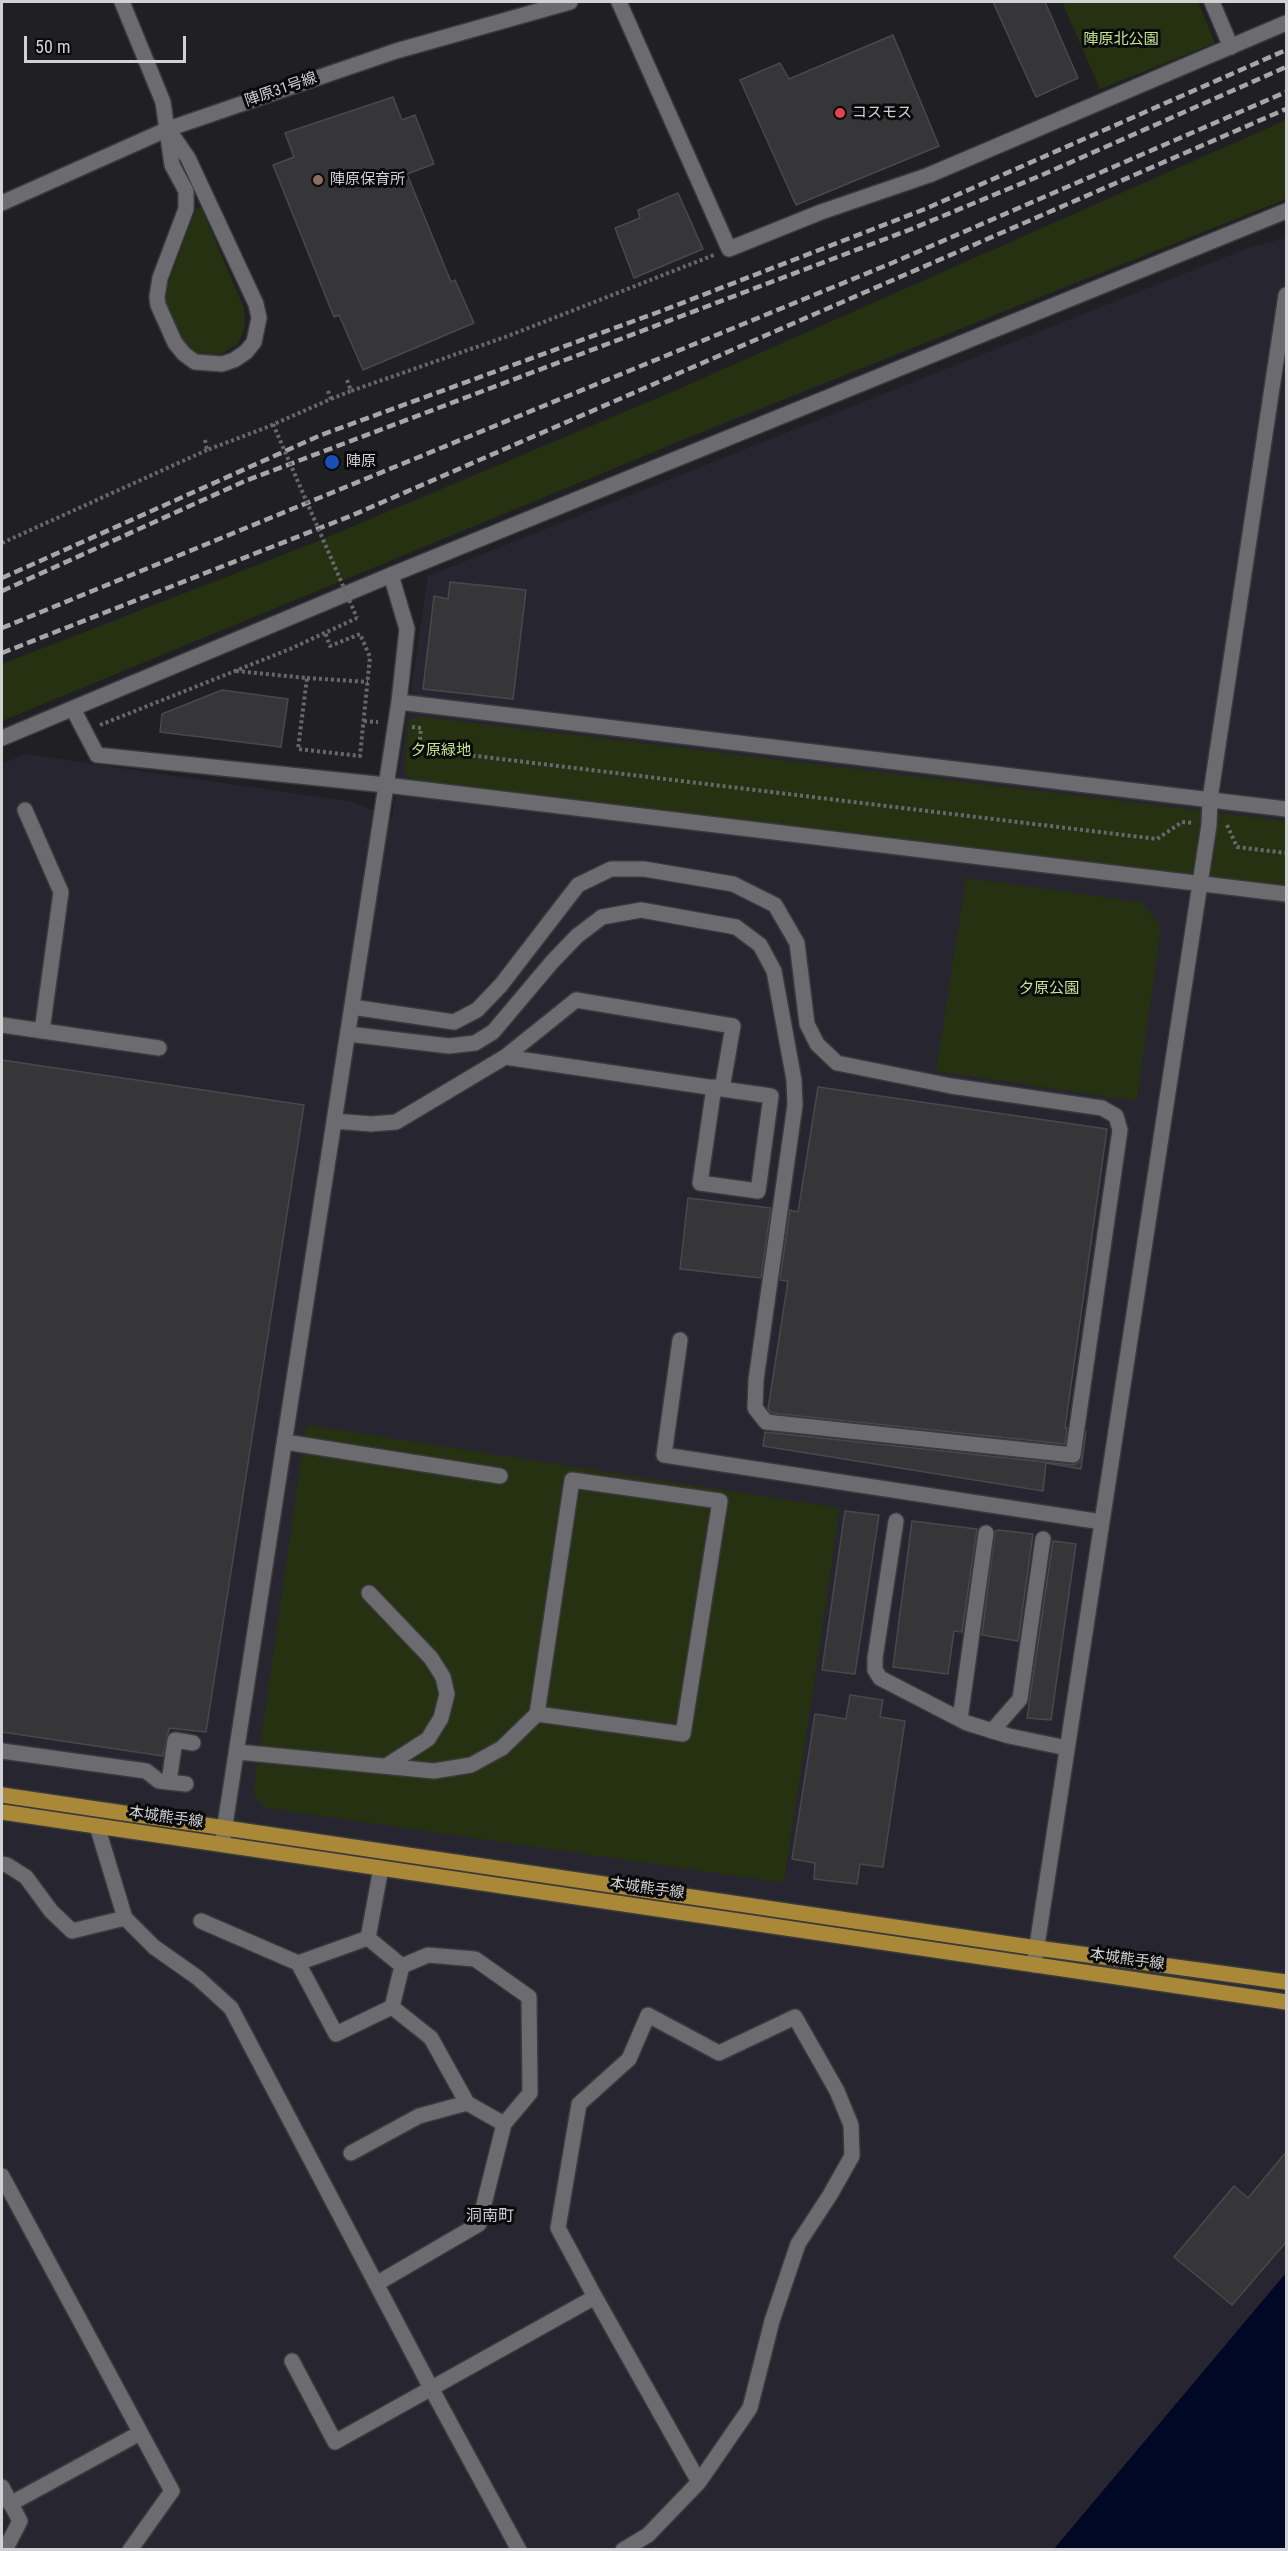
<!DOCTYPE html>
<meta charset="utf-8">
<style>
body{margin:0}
#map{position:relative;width:1288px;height:2551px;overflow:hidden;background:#202024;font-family:"Roboto Condensed",sans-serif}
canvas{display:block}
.frame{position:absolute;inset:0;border:3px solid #d2d2d5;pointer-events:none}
.scale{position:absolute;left:24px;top:36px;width:162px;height:27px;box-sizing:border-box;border:3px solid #d2d2d5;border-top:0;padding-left:8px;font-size:18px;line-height:21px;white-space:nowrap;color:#d2d2d5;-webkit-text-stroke:4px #0a0a0b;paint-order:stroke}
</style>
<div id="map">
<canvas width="1288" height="2551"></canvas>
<div class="frame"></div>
<div class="scale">50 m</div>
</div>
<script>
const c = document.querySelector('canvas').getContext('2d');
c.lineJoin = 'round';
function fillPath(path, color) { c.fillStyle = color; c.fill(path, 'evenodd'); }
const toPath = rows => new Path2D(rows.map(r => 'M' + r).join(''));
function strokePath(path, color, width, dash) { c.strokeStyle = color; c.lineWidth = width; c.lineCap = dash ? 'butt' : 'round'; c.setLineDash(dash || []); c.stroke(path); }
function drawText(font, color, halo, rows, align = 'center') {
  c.font = font + ' "Roboto Condensed","Noto Sans JP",sans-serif'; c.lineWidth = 6; c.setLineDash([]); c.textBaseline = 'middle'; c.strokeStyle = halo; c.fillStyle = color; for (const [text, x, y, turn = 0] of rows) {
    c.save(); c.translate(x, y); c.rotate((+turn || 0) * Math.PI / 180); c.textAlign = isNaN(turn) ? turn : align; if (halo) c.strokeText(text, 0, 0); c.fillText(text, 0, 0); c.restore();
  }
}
fillPath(toPath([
 [1286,238,1286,2273,1054,2549,2,2550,2,764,25,754,353,802,392,818,428,576,1248,248]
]), '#272630');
fillPath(toPath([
 [1062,2,1198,2,1215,43,1100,89],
 [1286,120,1286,199,695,435,2,721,2,664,311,544,674,391],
 [201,207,244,308,245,323,242,336,236,345,223,353,212,356,199,356,181,343,165,307,164,295,196,209],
 [416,716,1286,821,1286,885,415,780,406,775,404,769,409,721],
 [966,878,1140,902,1161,925,1137,1101,936,1071],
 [306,1425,840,1508,784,1883,267,1808,253,1794]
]), '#253111');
fillPath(toPath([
 [1286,2273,1286,2549,1054,2549]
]), '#000825');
const building = toPath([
 [993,2,1045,2,1078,78,1036,97,993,2],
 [893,35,939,146,796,205,740,80,780,63,789,79,893,35],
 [393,97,402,120,415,115,434,164,407,174,451,282,455,280,474,323,363,370,339,315,334,317,273,165,294,157,285,133,393,97],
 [678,193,703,249,634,278,615,228,640,218,638,210,678,193],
 [450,582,526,590,513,699,423,689,434,596,448,599,450,582],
 [222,690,288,699,281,747,160,732,162,714,222,690],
 [2,1060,304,1105,206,1732,169,1728,163,1756,2,1732,2,1060],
 [818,1087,1107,1129,1065,1428,1067,1428,1065,1444,771,1413,768,1409,788,1281,780,1280,790,1210,798,1212,818,1087],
 [688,1198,771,1208,761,1278,680,1269,688,1198],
 [1086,1431,1081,1469,1046,1463,1043,1491,763,1446,765,1432,1073,1465,1080,1461,1082,1457,1086,1431],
 [845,1511,879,1515,855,1674,822,1670,845,1511],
 [912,1521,977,1529,962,1632,954,1631,948,1674,893,1667,912,1521],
 [999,1530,1033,1534,1018,1641,982,1635,995,1531,999,1530],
 [1053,1541,1076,1544,1051,1720,1027,1718,1053,1541],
 [850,1695,883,1700,880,1717,905,1721,883,1867,860,1864,857,1884,814,1879,815,1863,792,1859,815,1714,846,1719,850,1695],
 [1287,2151,1287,2241,1232,2305,1174,2257,1234,2186,1248,2198,1287,2151]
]);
fillPath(building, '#363639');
strokePath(building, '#49494d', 1.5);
const minor = toPath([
 [122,2,163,102,172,165,186,191,186,209,160,278,157,297,158,305,175,343,184,354,195,362,222,364,234,360,246,352,254,342,259,318,256,304,188,158,168,129],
 [619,2,729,249,821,212,929,175,1286,23],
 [1212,2,1231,47],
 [2,203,168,129,396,51,570,2],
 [399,702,1286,809],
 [73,709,97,755,386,785,1286,894],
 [2,738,391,575,1286,211],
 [25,810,61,892,42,1031],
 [2,1025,159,1048],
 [348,1034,449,1046,475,1043,493,1032,552,962,577,936,602,917,641,910,736,927,760,945,774,971,794,1080,795,1105,756,1380,755,1408,766,1422,1073,1455,1120,1130,1116,1116,1102,1108,951,1086,837,1063,817,1044,807,1024,797,943,775,905,733,884,644,869,611,869,578,885,501,985,477,1010,454,1022,352,1007],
 [714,1087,700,1183,758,1191,771,1096,722,1089],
 [334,1121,371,1124,396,1122,505,1057,576,1000,733,1026,722,1089,505,1057],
 [680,1340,664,1455,1102,1522],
 [285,1442,500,1476],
 [896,1521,875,1658,875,1670,880,1678,967,1723,1009,1736,1067,1748],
 [369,1593,431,1658,443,1677,447,1694,441,1718,428,1739,386,1766],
 [960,1719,986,1533],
 [992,1731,1020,1699,1043,1539],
 [2,1751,146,1771,159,1781,186,1784],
 [238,1752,434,1771,471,1765,502,1748,537,1714,572,1480,720,1501,683,1734,537,1714],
 [169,1782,175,1740,193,1743],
 [97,1826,125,1918,154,1947,198,1978,231,2008,431,2388,519,2550],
 [222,1844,399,702,407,629,391,575],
 [2,1864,7,1865,26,1877,51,1911,72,1931,125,1918],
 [201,1921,298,1963],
 [368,1938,402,1966,392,2007,336,2034,298,1963,368,1938,381,1868],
 [1034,1965,1209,825,1210,799,1286,295],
 [402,1966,428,1955,475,1959,529,1997,530,2093,504,2124],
 [351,2153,419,2116,467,2103],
 [2,2176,172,2491,130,2550],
 [376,2284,479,2224,504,2124,467,2103,431,2038,392,2007],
 [595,2297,558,2228,579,2104,629,2059,648,2015,719,2053,795,2017,837,2091,851,2125,852,2156,830,2195,798,2244,772,2321,750,2408,699,2482],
 [292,2361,335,2442,595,2297,699,2482,648,2535,623,2550],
 [2,2487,20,2521,5,2550],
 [10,2504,140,2433]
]);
const major = toPath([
 [2,1795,1037,1948,1286,1982],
 [2,1812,1286,2002]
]);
strokePath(minor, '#3a3a3d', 18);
strokePath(major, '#3a3a3d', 18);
strokePath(toPath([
 [347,380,351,391,508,336,714,255],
 [331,399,351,391],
 [205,440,207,450,265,428,331,399,327,388],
 [2,543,207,450],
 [236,671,307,678,298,749,360,756,370,657,360,634,330,646,325,632],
 [307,678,368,682],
 [364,721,378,722],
 [100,725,290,649,357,618],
 [412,727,421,728,419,749,1157,839,1182,822,1193,823],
 [1227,825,1237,847,1286,853]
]), '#68686c', 4, [3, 3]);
strokePath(minor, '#6c6c70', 15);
strokePath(major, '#a98838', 15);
strokePath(toPath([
 [2,578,321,435,664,310,925,209,1286,50],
 [2,591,245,481,909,230,1042,175,1286,67],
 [2,628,892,263,1286,92],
 [2,653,353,515,1286,109]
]), '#a7a7aa', 4.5, [9, 4.5]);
strokePath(toPath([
 [273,424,357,618]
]), '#68686c', 4, [3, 3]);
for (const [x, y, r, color] of [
 [840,113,6,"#e0444e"],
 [318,180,6,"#8d6e63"],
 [332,462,8,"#1a4fb4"]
]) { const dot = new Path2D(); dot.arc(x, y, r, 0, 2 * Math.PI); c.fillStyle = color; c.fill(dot); strokePath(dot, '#0a0a0b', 2); }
drawText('15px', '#c3e591', '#0a0a0b', [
 ["陣原北公園",1121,40],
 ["夕原緑地",441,751],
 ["夕原公園",1049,989]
]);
drawText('15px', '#d2d2d5', '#0a0a0b', [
 ["陣原31号線",281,90,-19],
 ["本城熊手線",166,1818,8],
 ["本城熊手線",647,1889,8],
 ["本城熊手線",1127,1960,8]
]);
drawText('15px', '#d2d2d5', '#0a0a0b', [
 ["コスモス",852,113],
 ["陣原保育所",330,180],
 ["陣原",346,462]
], 'left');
drawText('16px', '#cbcbd0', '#0a0a0b', [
 ["洞南町",490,2217]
]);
</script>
